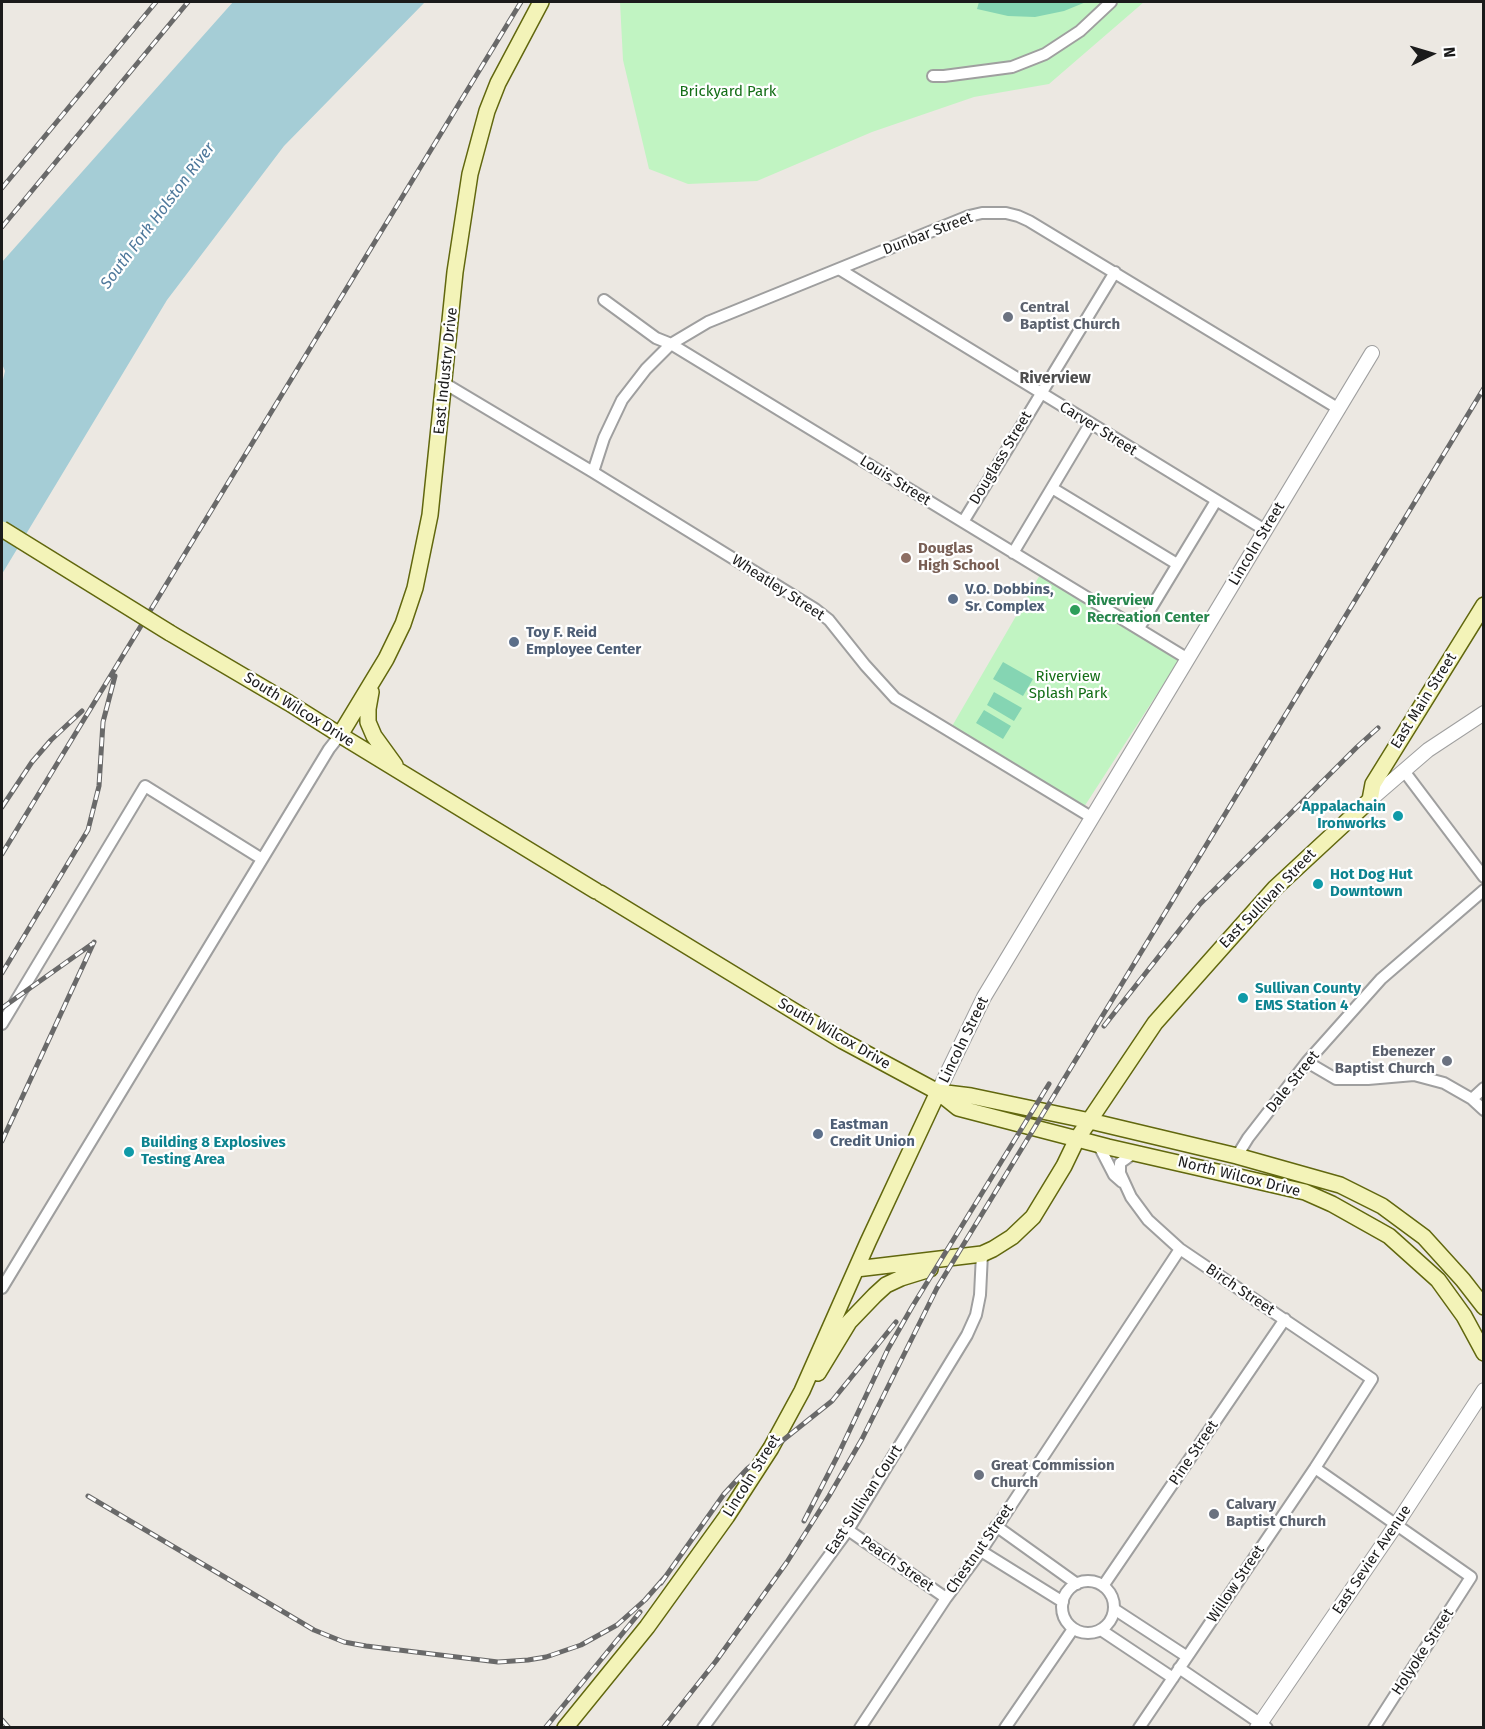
<!DOCTYPE html>
<style>
body{margin:0}
#map{position:relative;width:1485px;height:1729px;overflow:hidden;background:#ece8e2;font-family:"Fira Sans",sans-serif}
canvas{display:block}
.frame{position:absolute;inset:0;border:3px solid #1b1b1b;pointer-events:none}
.north{position:absolute;left:1401px;top:24px;width:60px;height:60px;-webkit-text-stroke:4px #fff;paint-order:stroke;rotate:85deg;font-size:16px;font-weight:700;line-height:24px;text-align:center;color:#1b1b1b}
.north::after{content:'';display:block;margin:auto;width:21px;height:27px;background:#1b1b1b;clip-path:polygon(50% 0,100% 100%,50% 72%,0 100%)}
</style>
<div id="map">
<canvas width="1485" height="1729"></canvas>
<div class="frame"></div>
<div class="north">N</div>
</div>
<script>
const c = document.querySelector('canvas').getContext('2d');
c.lineJoin = 'round';
function fillPath(path, color) { c.fillStyle = color; c.fill(path, 'evenodd'); }
const toPath = rows => new Path2D(rows.map(r => 'M' + r).join(''));
function strokePath(path, color, width, dash) { c.strokeStyle = color; c.lineWidth = width; c.lineCap = dash ? 'butt' : 'round'; c.setLineDash(dash || []); c.stroke(path); }
function drawText(font, color, halo, rows, align = 'center') {
  c.font = font + ' "Fira Sans",sans-serif'; c.lineWidth = 4.5; c.setLineDash([]); c.textBaseline = 'middle'; c.strokeStyle = halo; c.fillStyle = color; for (const [text, x, y, turn = 0] of rows) {
    c.save(); c.translate(x, y); c.rotate((+turn || 0) * Math.PI / 180); c.textAlign = isNaN(turn) ? turn : align; if (halo) c.strokeText(text, 0, 0); c.fillText(text, 0, 0); c.restore();
  }
}
fillPath(toPath([
 [620,2,1144,2,1049,84,974,97,872,132,757,181,688,184,649,169,623,60],
 [1041,573,1179,660,1084,807,951,728]
]), '#c1f4c2');
fillPath(toPath([
 [979,2,1086,2,1064,11,1035,17,1008,16,977,9],
 [1003,662,1033,679,1023,696,993,679],
 [994,692,1022,708,1014,721,987,705],
 [984,710,1011,726,1003,739,976,723]
]), '#85d5b3');
fillPath(toPath([
 [233,2,425,2,284,146,167,300,2,574,2,384,5,371,2,364,2,262]
]), '#a5cdd6');
const minor = toPath([
 [933,76,944,76,1012,67,1045,54,1080,31,1111,2],
 [839,269,1265,530],
 [604,300,656,338,671,344,1188,659],
 [444,383,593,472,815,609,829,620,865,665,895,698,1091,817],
 [593,472,604,438,622,400,646,369,671,344,708,322,969,216,982,213,1006,213,1018,216,1029,221,1339,409],
 [1052,488,1177,564],
 [963,522,1115,272],
 [1013,553,1090,424],
 [1139,628,1216,501],
 [1404,771,1484,877],
 [2,1024,145,786,262,859],
 [1307,1062,1336,1079,1368,1079,1414,1075,1444,1083,1472,1099,1484,1110],
 [1472,1099,1484,1088],
 [1098,1144,1114,1175,1122,1182],
 [1134,1153,1120,1163,1120,1173,1131,1197,1148,1220,1180,1249,1372,1379,1315,1468,1139,1728],
 [1237,1156,1248,1138,1307,1062,1381,979,1484,890],
 [2,1288,329,749,340,735],
 [1315,1468,1471,1577,1374,1728],
 [996,1526,1077,1584],
 [848,1530,946,1598],
 [981,1551,1063,1602],
 '1062 1607a26 26 0 1 1 52 0a26 26 0 1 1-52 0Z',
 [1103,1586,1285,1319],
 [1114,1609,1186,1656],
 [1101,1630,1173,1678],
 [1179,1668,1267,1728],
 [703,1728,848,1530,967,1335,976,1315,980,1295,982,1254],
 [860,1728,946,1598,981,1551,1180,1249],
 [1005,1728,1073,1629]
]);
const tertiary = toPath([
 [1370,800,1428,750,1484,713],
 [938,1092,984,997,1372,353],
 [1257,1728,1396,1525,1484,1390]
]);
const secondary = toPath([
 [170,633,289,703,340,735,596,891],
 [371,692,368,709,368,722,374,736,395,765],
 [340,735,386,659,403,624,415,588,430,515,455,272,470,174,487,111,498,83,541,2],
 [600,893,843,1041,938,1092,971,1096,1090,1121,1237,1156,1340,1185,1382,1206,1424,1237,1463,1280,1484,1307],
 [938,1092,958,1108,1108,1147,1305,1192,1332,1204,1389,1236,1438,1280,1464,1316,1484,1353],
 [856,1269,982,1254,993,1249,1012,1237,1033,1217,1064,1166,1077,1139,1155,1023,1275,888,1370,800,1373,784,1484,605],
 [818,1373,849,1322,875,1295,886,1285,901,1278,930,1269],
 [565,1728,647,1627,727,1516,771,1448,802,1391,868,1242,938,1092]
]);
strokePath(minor, '#9f9f9f', 14);
strokePath(tertiary, '#9f9f9f', 16);
strokePath(secondary, '#61670e', 18);
strokePath(minor, '#fff', 10);
strokePath(tertiary, '#fff', 14);
strokePath(secondary, '#f3f3b8', 15);
const rail = toPath([
 [2,188,156,2],
 [2,227,188,2],
 [2,807,32,762,51,740,82,711],
 [2,854,521,2],
 [2,973,88,830,99,786,103,722,115,676],
 [2,1008,92,944],
 [1104,1026,1200,904,1357,747,1378,728],
 [2,1141,94,942],
 [88,1496,314,1630,344,1642,366,1646,498,1662,528,1660,546,1657,581,1645,617,1625,645,1600,666,1576],
 [804,1521,837,1457,888,1349,912,1307,1049,1084],
 [661,1583,724,1494,747,1469,832,1401,896,1322],
 [2,1720,9,1728],
 [545,1728,640,1612],
 [663,1728,716,1661,787,1562,829,1496,862,1439,937,1288,1484,388]
]);
strokePath(rail, '#696969', 5);
strokePath(rail, '#fff', 3, [9]);
const secondaryBridge = toPath([
 [2,529,170,633]
]);
strokePath(secondaryBridge, '#61670e', 18, []);
strokePath(secondaryBridge, '#f3f3b8', 15);
for (const [x, y, r, color] of [
 [1008,317,6,"#6b7280"],
 [906,558,6,"#8d6e63"],
 [953,599,6,"#5c6f8a"],
 [1075,610,6,"#2e9e5b"],
 [514,642,6,"#5c6f8a"],
 [1398,816,6,"#0f9aa8"],
 [1318,884,6,"#0f9aa8"],
 [1243,998,6,"#0f9aa8"],
 [1447,1061,6,"#6b7280"],
 [818,1134,6,"#5c6f8a"],
 [129,1152,6,"#0f9aa8"],
 [979,1475,6,"#6b7280"],
 [1214,1514,6,"#6b7280"]
]) { const dot = new Path2D(); dot.arc(x, y, r, 0, 2 * Math.PI); c.fillStyle = color; c.fill(dot); strokePath(dot, '#fff', 2); }
drawText('15px', '#146e17', '#fff', [
 ["Brickyard Park",728,92],
 ["Riverview",1068,677],
 ["Splash Park",1068,694]
]);
drawText('15px', '#1b1b1b', '#fff', [
 ["Dunbar Street",928,234,-21],
 ["East Industry Drive",446,371,-84],
 ["Carver Street",1098,429,32],
 ["Douglass Street",1001,458,-59],
 ["Louis Street",895,481,32],
 ["Lincoln Street",1257,544,-59],
 ["Wheatley Street",778,588,33],
 ["East Main Street",1424,701,-58],
 ["South Wilcox Drive",299,710,32],
 ["East Sullivan Street",1268,899,-46],
 ["South Wilcox Drive",834,1034,30],
 ["Lincoln Street",964,1040,-64],
 ["Dale Street",1293,1082,-51],
 ["North Wilcox Drive",1239,1177,14],
 ["Birch Street",1240,1290,34],
 ["Pine Street",1194,1453,-56],
 ["Lincoln Street",752,1476,-58],
 ["East Sullivan Court",864,1500,-57],
 ["Chestnut Street",980,1549,-55],
 ["East Sevier Avenue",1372,1560,-56],
 ["Peach Street",897,1564,35],
 ["Willow Street",1236,1584,-56],
 ["Holyoke Street",1423,1652,-57]
]);
drawText('bold 15px', '#5b616d', '#fff', [
 ["Central",1020,308],
 ["Baptist Church",1020,325],
 ["Ebenezer",1435,1052,"right"],
 ["Baptist Church",1435,1069,"right"],
 ["Great Commission",991,1466],
 ["Church",991,1483],
 ["Calvary",1226,1505],
 ["Baptist Church",1226,1522]
], 'left');
drawText('bold 15px', '#785e54', '#fff', [
 ["Douglas",918,549],
 ["High School",918,566]
], 'left');
drawText('bold 15px', '#4e5e75', '#fff', [
 ["V.O. Dobbins,",965,590],
 ["Sr. Complex",965,607],
 ["Toy F. Reid",526,633],
 ["Employee Center",526,650],
 ["Eastman",830,1125],
 ["Credit Union",830,1142]
], 'left');
drawText('bold 15px', '#27864d', '#fff', [
 ["Riverview",1087,601],
 ["Recreation Center",1087,618]
], 'left');
drawText('bold 15px', '#0d838f', '#fff', [
 ["Appalachain",1386,807,"right"],
 ["Ironworks",1386,824,"right"],
 ["Hot Dog Hut",1330,875],
 ["Downtown",1330,892],
 ["Sullivan County",1255,989],
 ["EMS Station 4",1255,1006],
 ["Building 8 Explosives",141,1143],
 ["Testing Area",141,1160]
], 'left');
drawText('italic 16px', '#4e789b', '#fff', [
 ["South Fork Holston River",158,216,-53]
]);
drawText('bold 16px', '#4e4e4e', '#fff', [
 ["Riverview",1055,379]
]);
</script>
